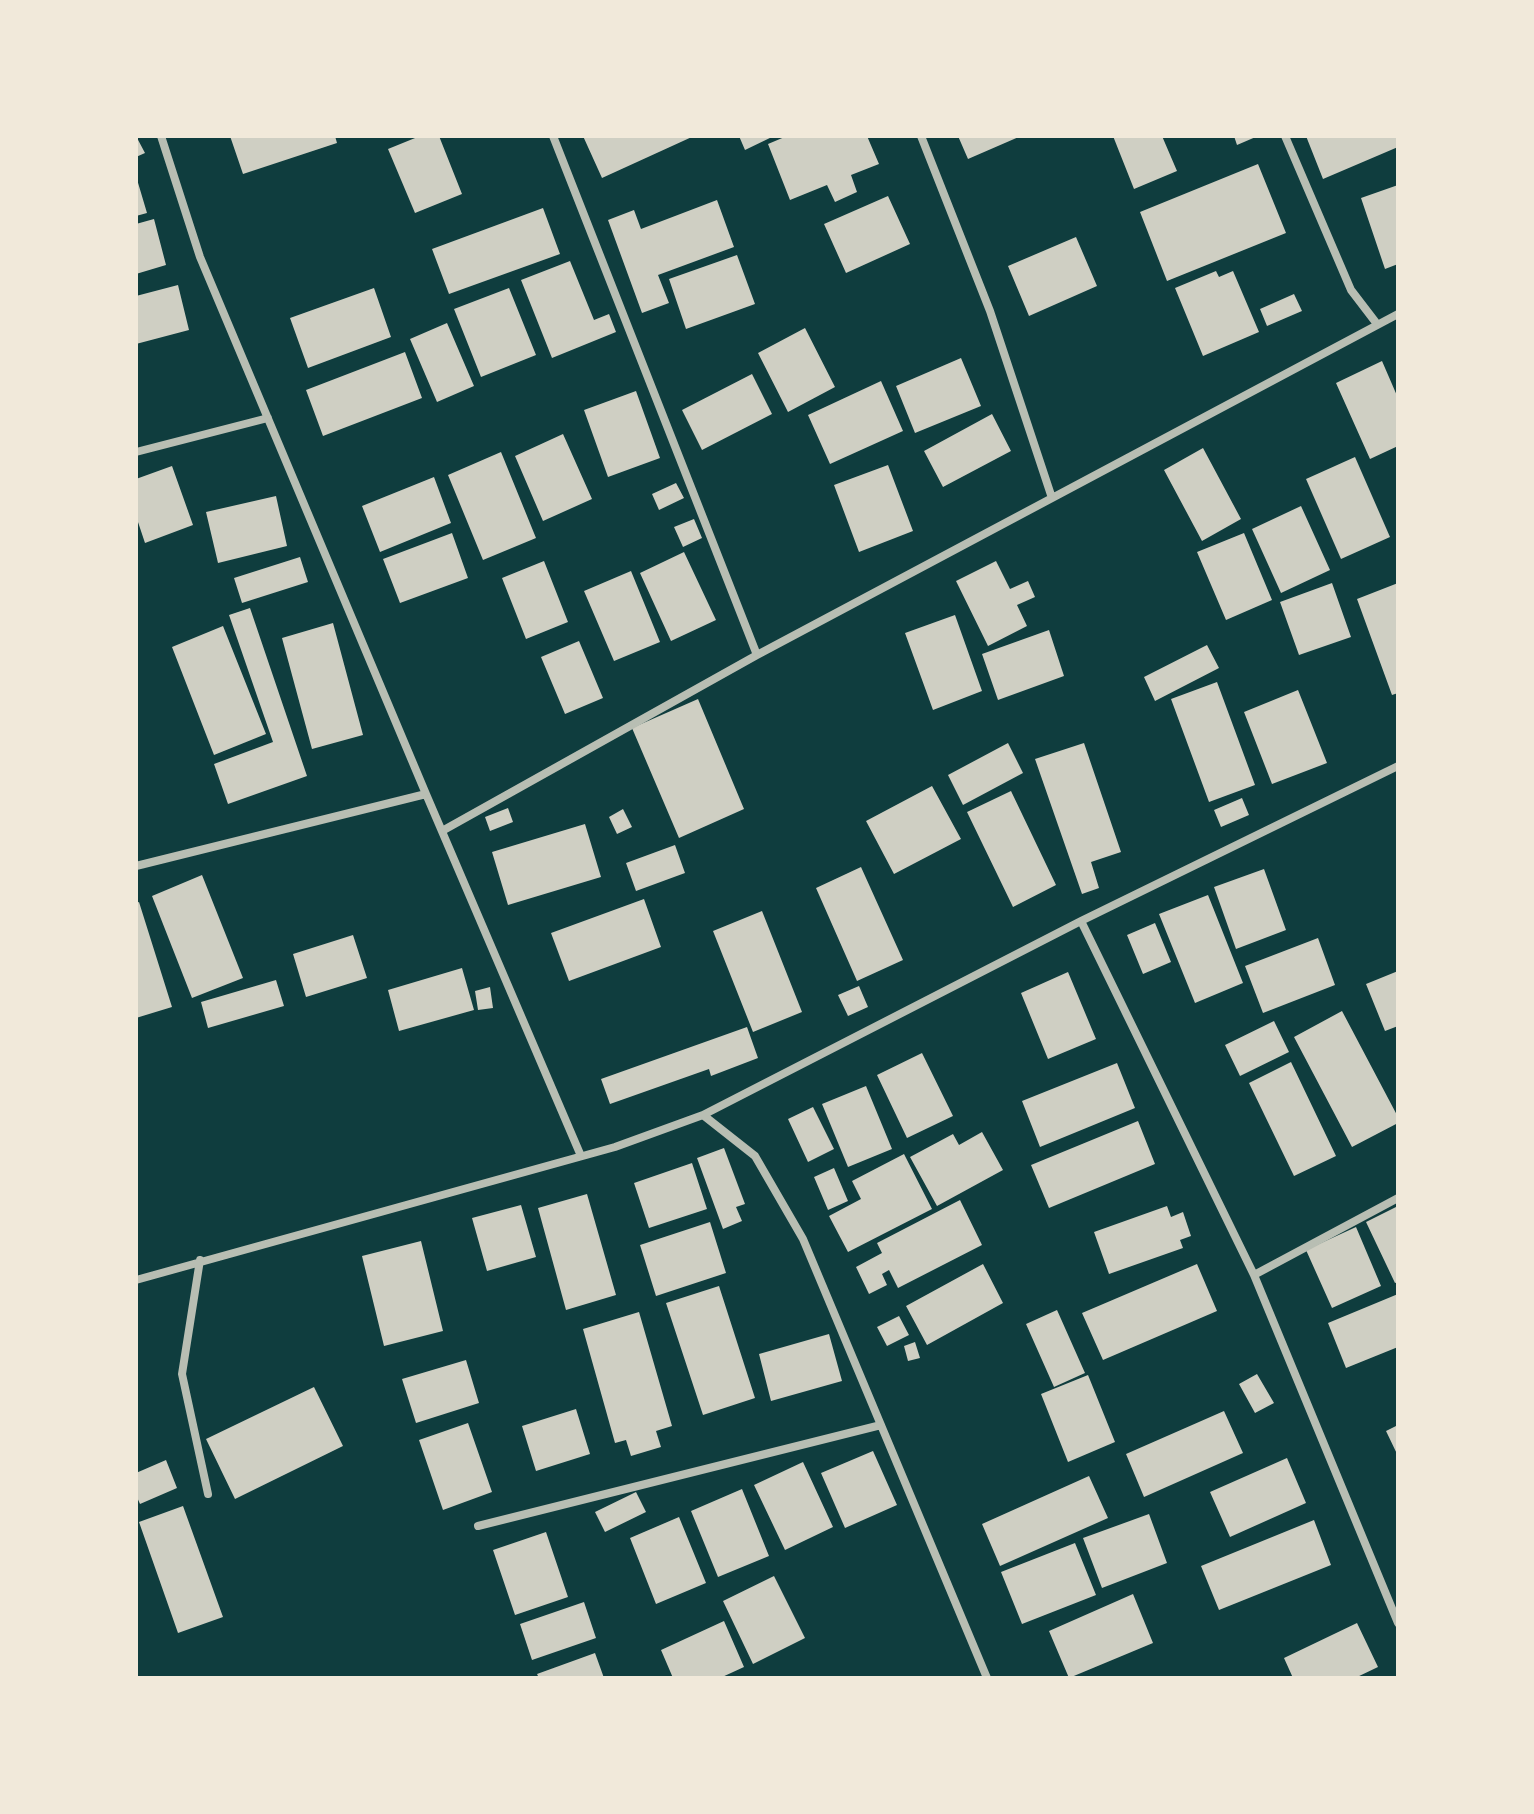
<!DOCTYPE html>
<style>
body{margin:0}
#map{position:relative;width:1534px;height:1814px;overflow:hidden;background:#0f3d3e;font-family:"PT Serif",serif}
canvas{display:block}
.frame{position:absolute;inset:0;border:138px solid #f1e9da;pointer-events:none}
</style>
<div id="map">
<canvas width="1534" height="1814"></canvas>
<div class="frame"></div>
</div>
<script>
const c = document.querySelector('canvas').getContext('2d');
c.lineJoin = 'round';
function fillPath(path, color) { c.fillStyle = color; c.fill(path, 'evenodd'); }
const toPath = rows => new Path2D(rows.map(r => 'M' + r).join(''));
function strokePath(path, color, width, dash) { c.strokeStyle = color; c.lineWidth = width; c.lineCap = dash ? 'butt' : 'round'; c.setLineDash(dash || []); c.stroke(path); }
fillPath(toPath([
 [136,136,145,153,136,157],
 [230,136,335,136,337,143,243,174],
 [420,136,439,136,462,194,415,213,388,149],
 [583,136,694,136,602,178],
 [739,136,774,136,745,150],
 [787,136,867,136,879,164,851,175,857,192,835,202,827,185,790,200,768,144],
 [958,136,1021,136,968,159],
 [1113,136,1162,136,1177,171,1134,189],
 [1234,136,1258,136,1237,145],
 [1306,136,1398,136,1398,147,1323,179],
 [1258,164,1286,233,1167,281,1140,212],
 [136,176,147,213,136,216],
 [1398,185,1398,264,1385,269,1361,198],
 [888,196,910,244,846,273,824,224],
 [717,200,734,247,658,275,669,303,642,313,608,220,634,210,641,229],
 [543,208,560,254,449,294,432,249],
 [154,219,166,265,136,274,136,224],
 [1076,237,1097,286,1029,316,1008,266],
 [737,255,755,304,686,329,669,279],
 [570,261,594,320,609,314,616,332,552,358,521,280],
 [1216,271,1219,277,1233,271,1259,332,1203,356,1175,288],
 [178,285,189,330,136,344,136,296],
 [374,288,391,337,308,368,290,318],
 [509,288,536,355,481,377,454,309],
 [1294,294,1302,311,1267,326,1260,309],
 [447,323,474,386,437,402,410,339],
 [805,328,835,387,788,412,758,353],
 [405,352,422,398,323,436,306,390],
 [961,358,981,406,915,433,896,386],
 [1382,361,1398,398,1398,446,1370,459,1336,383],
 [752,374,772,414,702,450,682,410],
 [881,381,903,431,830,464,808,415],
 [636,391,660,458,608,477,584,410],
 [992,414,1011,451,943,487,924,451],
 [563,434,592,499,543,521,515,456],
 [1203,448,1241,519,1202,541,1164,470],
 [501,452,536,538,483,560,448,475],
 [1355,457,1390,537,1341,559,1306,479],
 [888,465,913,531,859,552,834,485],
 [172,466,193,525,145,543,136,516,136,479],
 [434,477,451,523,380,552,362,506],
 [676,483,684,498,659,510,652,494],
 [276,496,287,546,218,563,206,512],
 [1301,506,1330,570,1281,593,1252,529],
 [694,519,702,538,683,547,674,527],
 [452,533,468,578,400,603,383,559],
 [1244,533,1272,600,1226,620,1197,552],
 [684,552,716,620,671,641,640,573],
 [300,557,308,582,242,603,234,578],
 [544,561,568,622,526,639,502,578],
 [996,561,1010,589,1028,581,1035,597,1017,605,1027,626,988,646,956,581],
 [631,571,660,642,614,661,584,591],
 [1332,583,1351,637,1299,655,1280,602],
 [1398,583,1398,693,1392,695,1357,599],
 [250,608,307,776,228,804,214,764,273,742,229,615],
 [955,615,982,691,933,710,905,633],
 [333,623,363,735,312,749,282,638],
 [223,626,266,734,214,755,172,647],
 [1049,630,1064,676,998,700,982,654],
 [579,641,603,698,565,714,541,657],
 [1207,645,1219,668,1155,701,1144,677],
 [1217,682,1255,785,1209,802,1171,699],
 [1298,690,1327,763,1272,784,1244,712],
 [698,699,744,809,679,838,632,728],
 [1008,743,1023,773,963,805,948,775],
 [1084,743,1121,852,1091,862,1099,888,1082,894,1035,759],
 [932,786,961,839,894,874,866,821],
 [1011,791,1056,885,1013,907,967,812],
 [1242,798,1249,815,1221,827,1214,810],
 [508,808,513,822,490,831,485,817],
 [623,809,632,827,617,834,609,817],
 [585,824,601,877,508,905,492,852],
 [675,845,685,873,636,891,626,863],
 [861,867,903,960,857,981,816,888],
 [1264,869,1286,930,1236,949,1214,887],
 [202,875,243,978,192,998,152,896],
 [1208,895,1243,983,1195,1003,1159,914],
 [644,899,661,947,569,981,551,933],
 [139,902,172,1007,136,1018,136,903],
 [762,911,802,1012,753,1032,713,931],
 [1155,923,1171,962,1143,974,1127,935],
 [353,935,367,978,306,997,293,954],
 [1318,938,1335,985,1263,1013,1245,966],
 [462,968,474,1010,399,1031,388,990],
 [1398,971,1398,1026,1385,1031,1366,984],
 [1068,972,1096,1039,1048,1059,1021,993],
 [276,980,284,1006,208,1028,201,1002],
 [859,986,868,1007,848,1016,838,995],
 [490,987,493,1008,478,1010,475,991],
 [1342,1011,1398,1117,1398,1123,1352,1147,1294,1037],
 [1274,1021,1289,1052,1240,1076,1225,1045],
 [747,1027,758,1058,711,1076,709,1069,610,1104,601,1079],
 [922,1053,953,1116,907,1138,877,1075],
 [1291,1062,1336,1156,1294,1176,1249,1083],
 [1117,1063,1135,1108,1040,1147,1022,1101],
 [866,1086,892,1149,848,1167,822,1104],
 [813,1107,834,1149,808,1162,788,1119],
 [1138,1121,1155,1164,1049,1208,1031,1165],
 [982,1132,1003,1170,937,1206,910,1157,953,1134,959,1145],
 [724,1148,745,1204,736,1207,742,1221,723,1229,697,1158],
 [904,1154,932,1209,848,1252,829,1216,861,1199,852,1181],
 [692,1163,707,1209,649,1228,634,1183],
 [834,1168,848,1201,828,1210,814,1177],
 [587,1194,616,1295,566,1310,538,1208],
 [960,1200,982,1245,898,1288,889,1270,882,1274,887,1285,869,1294,856,1267,882,1253,877,1243],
 [521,1205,536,1257,487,1271,472,1218],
 [1167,1206,1171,1217,1183,1212,1191,1236,1180,1240,1183,1248,1109,1274,1094,1232],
 [1398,1206,1398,1282,1395,1283,1366,1222],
 [710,1222,726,1273,656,1296,640,1245],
 [1356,1227,1381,1286,1332,1308,1306,1250],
 [421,1241,443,1331,384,1346,362,1256],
 [983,1264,1003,1303,927,1345,906,1306],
 [1197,1264,1217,1311,1103,1360,1082,1313],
 [719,1286,755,1398,703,1415,666,1303],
 [1398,1294,1398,1347,1346,1368,1328,1323],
 [1057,1310,1085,1373,1054,1387,1026,1324],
 [639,1312,672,1426,656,1431,661,1447,631,1456,626,1440,615,1443,583,1329],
 [899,1316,909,1335,887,1346,877,1327],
 [829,1334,842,1381,771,1401,759,1354],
 [915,1342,920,1358,908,1361,904,1346],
 [466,1360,479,1403,416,1423,402,1379],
 [1257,1374,1274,1403,1255,1413,1239,1384],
 [1088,1375,1115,1442,1068,1462,1041,1394],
 [314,1387,343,1446,235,1499,206,1439],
 [576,1409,590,1454,536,1471,522,1426],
 [1224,1411,1243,1453,1144,1497,1126,1454],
 [468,1423,492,1492,443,1510,419,1440],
 [1398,1425,1398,1456,1386,1431],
 [873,1451,897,1505,845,1528,821,1473],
 [1287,1458,1306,1503,1230,1537,1210,1492],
 [166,1460,177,1488,140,1504,136,1495,136,1473],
 [803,1462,833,1527,785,1550,754,1485],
 [1089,1476,1108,1518,1000,1566,982,1524],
 [742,1489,769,1556,718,1577,691,1511],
 [636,1492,646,1512,605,1532,595,1512],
 [183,1506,223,1617,178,1633,139,1522],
 [1149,1514,1167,1563,1102,1588,1083,1538],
 [679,1517,706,1583,656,1604,630,1538],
 [1314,1520,1331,1565,1219,1610,1201,1566],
 [546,1532,568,1597,515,1615,493,1550],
 [1075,1543,1096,1595,1022,1624,1001,1572],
 [774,1576,805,1638,753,1664,723,1601],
 [1133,1594,1153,1643,1069,1678,1049,1631],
 [584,1602,596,1638,532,1660,520,1624],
 [724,1621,744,1667,720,1678,673,1678,661,1650],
 [1357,1623,1378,1667,1355,1678,1293,1678,1284,1658],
 [595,1653,604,1678,539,1678,537,1674]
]), '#cfcfc3');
strokePath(toPath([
 [161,136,200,257,426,794],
 [553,136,757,655],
 [921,136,990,311,1052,498],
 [1285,136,1351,290,1377,324],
 [136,452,268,418],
 [442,831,757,655,1398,314],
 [136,866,426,794,581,1156],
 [1081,921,1254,1275,1398,1623],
 [703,1115,1081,921,1398,766],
 [200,1260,182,1374,208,1494],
 [1254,1275,1398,1198],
 [136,1280,615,1147,703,1115,755,1156,803,1239,987,1678],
 [478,1526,881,1425]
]), '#b8beb3', 8);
</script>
